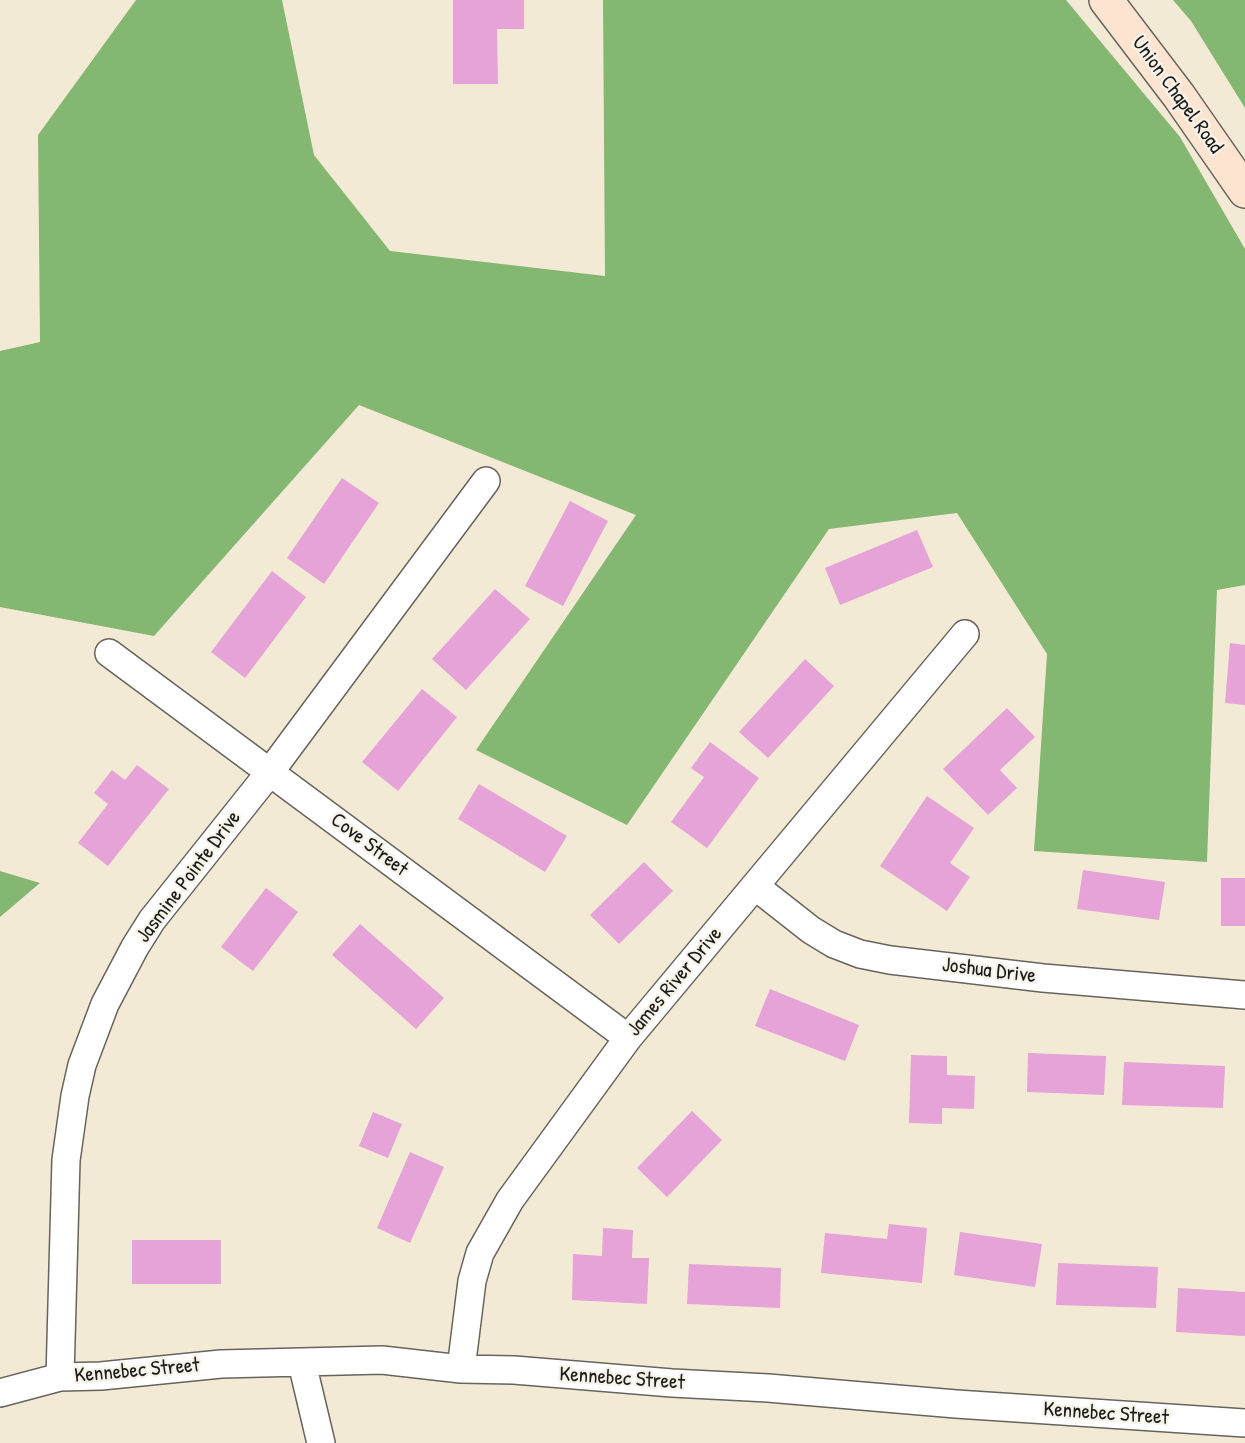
<!DOCTYPE html>
<style>
body{margin:0}
canvas{display:block;background:#f3ead5}
</style>
<canvas width="1245" height="1443"></canvas>
<script>
const c = document.querySelector('canvas').getContext('2d');
c.lineJoin = 'round';
function fillPath(path, color) { c.fillStyle = color; c.fill(path, 'evenodd'); }
const toPath = rows => new Path2D(rows.map(r => 'M' + r).join(''));
function strokePath(path, color, width, dash) { c.strokeStyle = color; c.lineWidth = width; c.lineCap = dash ? 'butt' : 'round'; c.setLineDash(dash || []); c.stroke(path); }
function drawText(font, color, halo, rows, align = 'center') {
  c.font = font + ' "Patrick Hand",sans-serif'; c.lineWidth = 4.5; c.setLineDash([]); c.textBaseline = 'middle'; c.strokeStyle = halo; c.fillStyle = color; for (const [text, x, y, turn = 0] of rows) {
    c.save(); c.translate(x, y); c.rotate((+turn || 0) * Math.PI / 180); c.textAlign = isNaN(turn) ? turn : align; if (halo) c.strokeText(text, 0, 0); c.fillText(text, 0, 0); c.restore();
  }
}
fillPath(toPath([
 [136,0,282,0,314,155,390,251,605,276,603,0,1066,0,1180,137,1245,249,1245,585,1217,590,1207,862,1034,851,1047,654,957,513,829,529,627,825,476,750,636,515,359,405,154,636,0,607,0,351,40,342,38,135],
 [1173,0,1245,0,1245,108,1191,21],
 [0,871,40,883,0,917]
]), '#84b772');
fillPath(toPath([
 [453,0,524,0,524,29,497,29,498,84,453,84],
 [342,478,379,503,324,584,287,558],
 [570,501,608,521,563,606,525,586],
 [917,530,933,567,840,605,825,568],
 [272,571,306,597,245,678,211,652],
 [495,589,530,619,466,690,432,659],
 [1230,643,1245,645,1245,705,1225,703],
 [805,659,834,686,768,758,739,732],
 [422,689,457,717,398,791,362,762],
 [1007,708,1035,737,1000,770,1017,788,988,815,943,769],
 [710,742,759,778,707,848,671,822,704,777,691,768],
 [137,765,169,789,108,866,78,843,108,804,94,793,112,770,125,780],
 [479,784,567,836,545,872,458,819],
 [927,796,974,828,950,863,970,877,947,911,880,866],
 [644,862,673,891,619,944,590,915],
 [1083,870,1165,882,1159,920,1077,909],
 [1221,878,1245,878,1245,926,1221,926],
 [266,888,298,912,253,971,221,947],
 [360,924,444,998,416,1029,332,955],
 [770,989,859,1025,845,1061,755,1026],
 [1028,1053,1106,1056,1104,1095,1027,1092],
 [911,1055,947,1056,947,1075,975,1076,974,1109,942,1108,942,1124,909,1123],
 [1124,1062,1225,1066,1223,1108,1122,1105],
 [692,1111,722,1140,667,1197,637,1168],
 [373,1112,402,1124,388,1158,359,1146],
 [410,1152,444,1167,410,1243,377,1228],
 [889,1224,927,1228,922,1283,821,1273,825,1233,887,1239],
 [603,1228,633,1230,632,1258,649,1258,647,1304,572,1300,573,1254,602,1256],
 [960,1232,1042,1244,1035,1287,954,1275],
 [132,1240,221,1240,221,1284,132,1284],
 [1058,1263,1158,1267,1156,1308,1056,1305],
 [689,1264,781,1268,780,1308,687,1304],
 [1178,1288,1245,1292,1245,1336,1176,1332]
]), '#e5a3d7');
const street = toPath([
 [109,653,628,1038],
 [755,886,811,930,834,944,860,954,890,960,1043,978,1245,995],
 [302,1363,321,1443],
 [461,1369,472,1281,480,1253,510,1200,628,1038,965,634],
 [60,1377,66,1160,75,1096,82,1065,105,1004,135,947,152,920,270,772,486,481],
 [0,1393,60,1377,101,1376,221,1364,382,1360,461,1369,514,1370,672,1383,768,1388,956,1404,1245,1423]
]);
const secondary = toPath([
 [1106,0,1179,96,1245,191]
]);
strokePath(street, '#67645d', 30);
strokePath(secondary, '#67645d', 36);
strokePath(street, '#fff', 27);
strokePath(secondary, '#fde4d1', 33);
drawText('21px', '#1c1c1c', '#f7f3e8', [
 ["Union Chapel Road",1177,95,54],
 ["Cove Street",369,845,37],
 ["Jasmine Pointe Drive",189,877,-53],
 ["Joshua Drive",989,971,7],
 ["James River Drive",675,982,-50],
 ["Kennebec Street",137,1371,-5],
 ["Kennebec Street",622,1379,4],
 ["Kennebec Street",1106,1414,4]
]);
</script>
